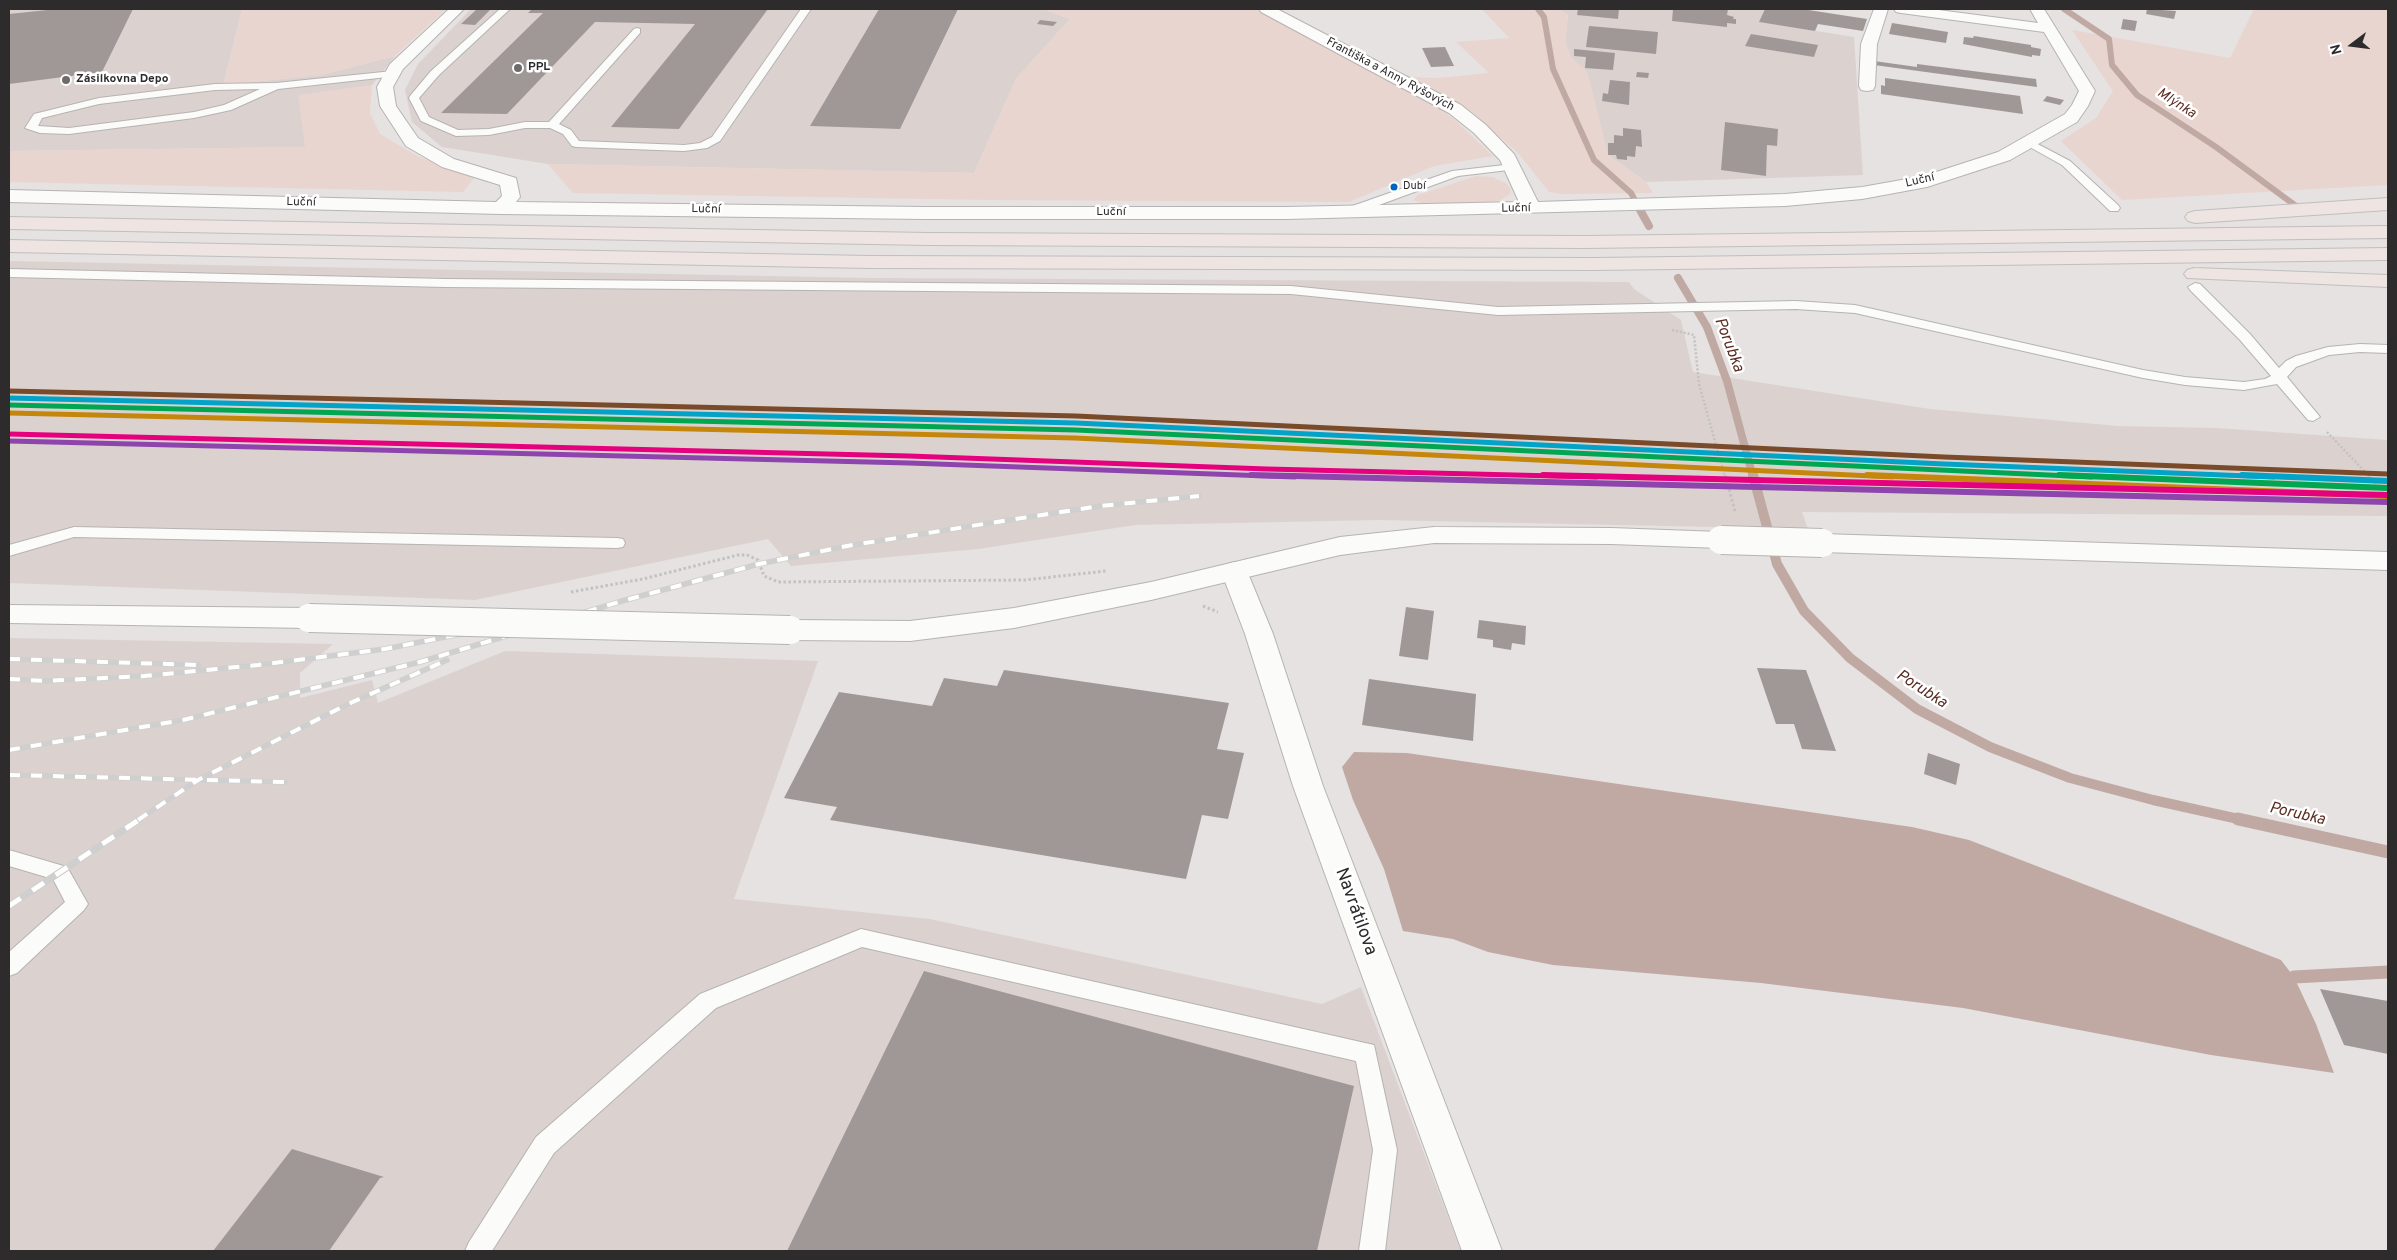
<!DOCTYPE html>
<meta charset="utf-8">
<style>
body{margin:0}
#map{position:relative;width:2397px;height:1260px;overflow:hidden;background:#e5e2e1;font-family:Overpass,sans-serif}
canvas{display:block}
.frame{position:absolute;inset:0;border:10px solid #2d2b2b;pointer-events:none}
.north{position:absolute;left:2327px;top:20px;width:50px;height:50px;-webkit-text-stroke:4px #fff;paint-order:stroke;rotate:255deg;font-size:14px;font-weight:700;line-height:20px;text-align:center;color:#2d2b2b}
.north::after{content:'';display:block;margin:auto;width:18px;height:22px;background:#2d2b2b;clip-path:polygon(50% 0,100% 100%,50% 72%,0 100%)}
</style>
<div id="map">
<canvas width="2397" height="1260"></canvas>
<div class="frame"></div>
<div class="north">N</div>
</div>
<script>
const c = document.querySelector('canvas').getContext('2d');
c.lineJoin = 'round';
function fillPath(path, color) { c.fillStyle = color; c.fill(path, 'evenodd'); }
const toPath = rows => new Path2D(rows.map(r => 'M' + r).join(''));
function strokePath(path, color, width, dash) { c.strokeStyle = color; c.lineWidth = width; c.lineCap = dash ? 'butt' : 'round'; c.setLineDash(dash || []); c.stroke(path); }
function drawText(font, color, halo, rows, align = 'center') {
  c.font = font + ' Overpass,sans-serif'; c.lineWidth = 5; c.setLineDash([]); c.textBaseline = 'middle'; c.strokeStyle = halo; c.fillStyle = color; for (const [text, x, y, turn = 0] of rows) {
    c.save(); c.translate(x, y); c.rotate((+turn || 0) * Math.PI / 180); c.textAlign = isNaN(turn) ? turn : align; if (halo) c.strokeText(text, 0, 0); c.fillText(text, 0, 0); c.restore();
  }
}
fillPath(toPath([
 [9,9,242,9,223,85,321,75,395,56,372,85,353,89,305,147,9,151],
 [471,9,1043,9,1070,19,1016,79,974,173,548,164,442,147,412,122,405,90,418,64],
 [1560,9,1765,9,1760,22,1854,37,1863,175,1646,182,1608,155,1587,72,1571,58,1565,41,1568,15],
 [9,261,870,278,1629,282,1634,289,1681,320,1693,372,1930,409,2118,426,2217,428,2388,440,2388,516,1802,512,1808,529,1380,520,1135,525,978,549,791,566,768,539,475,600,9,583],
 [9,638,333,644,300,673,300,698,372,680,378,703,505,651,818,661,734,899,930,919,1322,1004,1361,987,1461,1251,9,1251]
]), '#dbd2d0');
fillPath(toPath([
 [242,9,446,9,395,56,321,75,223,85],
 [1043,9,1259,9,1404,87,1442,110,1458,123,1493,156,1434,166,1349,202,989,200,573,193,548,164,974,173,1016,79,1070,19],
 [1482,9,1560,9,1568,15,1565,41,1571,58,1587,71,1608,155,1646,182,1653,193,1562,194,1549,192,1518,153,1472,112,1408,77,1439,78,1489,73,1456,42,1509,38],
 [2254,9,2388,9,2388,185,2122,200,2061,141,2096,118,2113,91,2072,30,2230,58],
 [372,85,370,113,380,134,419,157,475,177,463,192,9,182,9,151,305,147,298,95],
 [1476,176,1492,177,1506,183,1511,189,1510,194,1501,200,1486,203,1424,204,1413,200,1418,195]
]), '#e8d5d0');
fillPath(toPath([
 [1354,752,1407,753,1912,827,1969,840,2281,960,2294,977,2316,1024,2334,1073,2211,1055,1963,1008,1761,983,1553,965,1488,952,1453,939,1403,931,1384,869,1353,800,1342,767]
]), '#c1a9a3');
strokePath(toPath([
 [1538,9,1544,17,1553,69,1594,160,1631,193,1640,209],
 [2064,9,2109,39,2112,65,2137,95,2216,147,2296,206]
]), '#c1a9a3', 6);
strokePath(toPath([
 [1639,208,1649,226],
 [1678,278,1707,327,1727,381,1753,477]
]), '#c1a9a3', 8);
strokePath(toPath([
 [1753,475,1777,564,1804,611,1850,658,1917,709,1990,747,2070,778,2153,800,2243,820]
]), '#c1a9a3', 10);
strokePath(toPath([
 [2238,819,2388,852],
 [2294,977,2388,972]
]), '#c1a9a3', 13);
fillPath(toPath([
 [57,9,133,9,102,72,9,84,9,14],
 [477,9,491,9,475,25,461,24],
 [532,9,768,9,679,129,611,127,695,24,595,22,507,114,441,113,543,13,528,13],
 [879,9,958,9,900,129,810,126],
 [1578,9,1619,9,1618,19,1577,15],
 [1673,9,1728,9,1727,15,1734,17,1733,19,1736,19,1736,24,1727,23,1727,27,1672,21],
 [1765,9,1802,9,1867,19,1863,31,1818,24,1815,31,1759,22],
 [2147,9,2176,11,2174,19,2146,14],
 [2123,19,2137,21,2135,31,2121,29],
 [1040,20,1057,22,1053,26,1037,24],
 [1892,23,1948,32,1946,43,1889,34],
 [1589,26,1658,32,1656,54,1586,47],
 [1751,34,1818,45,1814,57,1745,46],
 [1974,36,2031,45,2031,47,2041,49,2040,56,2032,55,2032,57,1963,44,1964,37,1973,38],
 [1445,47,1454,66,1431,67,1422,48],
 [1574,49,1615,53,1613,70,1585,68,1586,57,1574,56],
 [1874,61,1917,67,1917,64,2036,79,2037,87,1874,65],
 [1637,72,1649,73,1648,78,1636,77],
 [1885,78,2020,96,2023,114,1881,94,1881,85,1885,86],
 [1610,80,1630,82,1629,105,1602,101,1603,93,1608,94],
 [2047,96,2064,100,2060,105,2043,101],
 [1725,122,1778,129,1777,146,1767,145,1766,176,1721,170],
 [1623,128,1641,130,1642,147,1636,146,1635,157,1627,156,1627,160,1617,159,1616,155,1608,155,1608,143,1614,143,1614,135,1623,136],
 [1406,607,1434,611,1428,660,1399,656],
 [1479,620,1526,626,1525,645,1512,643,1511,650,1493,647,1493,640,1477,638],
 [1757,668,1806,670,1836,751,1802,749,1794,724,1776,724],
 [1004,670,1229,703,1217,749,1244,753,1228,819,1202,815,1186,879,830,820,837,807,784,798,839,692,932,706,944,678,997,686],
 [1369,679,1476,694,1473,741,1362,725],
 [1928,753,1960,764,1956,785,1924,774],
 [924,971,1354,1086,1317,1251,787,1251],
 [2320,989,2388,1001,2388,1054,2344,1045],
 [292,1149,384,1177,380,1178,329,1251,213,1251]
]), '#a09897');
const service = toPath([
 [500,9,510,9,439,75,419,98,429,117,458,130,489,129,525,122,549,122,634,29,637,28,640,29,640,33,559,124,571,130,579,141,684,145,700,143,712,137,801,9,811,9,720,141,707,148,684,151,576,147,572,146,563,134,550,128,525,128,489,135,456,136,421,121,409,98,410,96,431,71,500,9],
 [393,71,397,72,397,76,278,89,231,110,194,118,69,134,40,133,25,128,34,114,99,98,215,84,276,83,393,71],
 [260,89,224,105,194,112,69,128,38,126,42,118,99,104,215,90,260,89],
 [2030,140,2070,161,2118,205,2120,208,2118,211,2110,211,2062,165,2026,145,2024,143,2030,140],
 [1513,164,1517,165,1519,167,1517,169,1458,176,1349,216,1341,216,1339,213,1341,210,1452,171,1513,164],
 [9,269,446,279,1291,286,1498,307,1796,301,1855,305,2143,370,2185,377,2244,382,2265,379,2271,376,2240,340,2190,290,2188,287,2195,283,2200,284,2250,334,2279,368,2286,361,2296,356,2328,347,2360,344,2388,345,2388,353,2360,352,2329,355,2296,367,2287,377,2320,417,2313,421,2308,420,2277,384,2244,390,2185,385,2143,378,1855,313,1796,309,1498,315,1291,294,446,287,9,277,9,269],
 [74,527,617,538,623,539,625,543,623,547,617,548,74,537,9,556,9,545,74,527],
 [9,850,67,867,88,904,84,910,17,973,9,976,9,952,65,902,53,879,9,866,9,850],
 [861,929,1374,1045,1397,1150,1385,1251,1359,1251,1373,1150,1356,1061,862,947,716,1008,554,1153,492,1251,465,1251,469,1242,536,1137,700,994,861,929]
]);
const minor = toPath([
 [449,9,464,9,403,69,393,87,396,106,418,138,454,159,516,178,520,197,516,202,924,207,1287,207,1519,202,1500,160,1474,133,1449,113,1261,12,1259,9,1277,9,1461,105,1486,125,1514,154,1538,202,1785,194,1862,187,1924,176,1998,152,2065,114,2072,105,2079,91,2044,32,1901,13,1896,12,1894,9,1931,9,2038,23,2030,9,2044,9,2095,91,2088,106,2077,122,2010,160,1927,187,1862,199,1785,206,1287,219,924,219,501,214,9,202,9,190,496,202,502,196,500,185,442,167,406,146,380,106,377,87,390,64,449,9],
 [1874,9,1888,9,1877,44,1875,86,1873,90,1867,91,1861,90,1859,86,1861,44,1874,9],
 [1234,562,1243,565,1247,571,1273,634,1323,786,1502,1251,1462,1251,1293,786,1245,634,1221,571,1225,565,1234,562]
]);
const tertiary = toPath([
 [1434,527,1611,528,1721,532,1730,534,1734,540,1730,546,1721,548,1611,544,1434,543,1340,555,1151,600,1014,628,910,641,790,640,780,637,776,630,780,623,790,620,910,621,1014,608,1151,582,1340,537,1434,527],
 [1822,534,2388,552,2388,570,1822,552,1813,549,1809,543,1813,537,1822,534],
 [9,605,309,608,319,611,323,618,319,625,309,628,9,623,9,605]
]);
const motorway = toPath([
 [2388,198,2388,210,2195,223,2188,221,2185,217,2188,213,2195,211,2388,198],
 [9,217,928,233,1585,236,2388,226,2388,238,1585,248,928,245,9,229,9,217],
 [9,240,870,256,1594,258,2388,248,2388,260,1594,270,870,268,9,252,9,240],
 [2194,268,2388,275,2388,287,2187,278,2184,274,2187,270,2194,268]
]);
strokePath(service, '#b6b3b3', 2);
strokePath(minor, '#b6b3b3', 2);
strokePath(tertiary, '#b6b3b3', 2);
strokePath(motorway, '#c0bebe', 2);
strokePath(toPath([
 [1672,330,1694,335,1699,384,1725,477],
 [2327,432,2370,477]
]), '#c3c2c2', 2.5, [2, 2]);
strokePath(toPath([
 [1725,475,1735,511],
 [2368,475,2388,496],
 [571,592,643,579,738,555,747,555,758,560,764,576,778,582,1025,580,1106,571],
 [1203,606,1218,612]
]), '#c3c2c2', 3, [2.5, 2.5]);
fillPath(service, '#fbfbfa');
fillPath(minor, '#fbfbfa');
fillPath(tertiary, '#fbfbfa');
fillPath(motorway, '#eee4e1');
const railFar1 = toPath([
 [9,659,199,665],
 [9,679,45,681,144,676,258,665,385,649,551,616],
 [9,750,183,720,420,662,622,601,759,564,847,546,990,523,1100,506,1199,496],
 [9,775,285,782],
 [138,820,198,780,346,705,447,660]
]);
const rail = toPath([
 [9,906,140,819]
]);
strokePath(railFar1, '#d0cfcf', 5.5);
strokePath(rail, '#d0cfcf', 7);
strokePath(railFar1, '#fff', 4, [11]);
strokePath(rail, '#fff', 5, [14]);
const tertiaryBridge = toPath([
 [1721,540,1822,543],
 [309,618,790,630]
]);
strokePath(tertiaryBridge, '#b6b3b3', 30, []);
strokePath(tertiaryBridge, '#fbfbfa', 28);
strokePath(toPath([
 [9,398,1076,423,1944,464,2274,477]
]), '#02a3c6', 5);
strokePath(toPath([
 [2242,475,2388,481]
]), '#02a3c6', 6);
strokePath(toPath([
 [9,405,1076,430,2092,477]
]), '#00a651', 5);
strokePath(toPath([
 [2059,475,2388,488]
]), '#00a651', 6);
strokePath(toPath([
 [9,391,1076,416,1944,457,2388,474]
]), '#7a4b2a', 5);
strokePath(toPath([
 [9,413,1075,438,1893,477]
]), '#c4870b', 5);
strokePath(toPath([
 [1867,475,2387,496]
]), '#c4870b', 6);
strokePath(toPath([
 [9,434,909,456,1267,469,1597,477]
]), '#e5007d', 5);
strokePath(toPath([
 [1543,475,2388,495]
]), '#e5007d', 6);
strokePath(toPath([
 [9,441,909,463,1295,477]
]), '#8e44ad', 5);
strokePath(toPath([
 [1251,475,2388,502]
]), '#8e44ad', 6);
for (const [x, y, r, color] of [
 [518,68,5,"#6d6b6b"],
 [66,80,5,"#6d6b6b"],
 [1394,187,4.5,"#0065bd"]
]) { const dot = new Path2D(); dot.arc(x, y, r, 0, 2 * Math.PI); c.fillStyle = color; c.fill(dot); strokePath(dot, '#fff', 2); }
drawText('11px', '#2d2b2b', '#fff', [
 ["Dubí",1403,187]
], 'left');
drawText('bold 12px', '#2d2b2b', '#fff', [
 ["PPL",528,68],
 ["Zásilkovna Depo",76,80]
], 'left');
drawText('12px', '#2d2b2b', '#fff', [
 ["Františka a Anny Ryšových",1390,75,28],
 ["Luční",1920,181,-13],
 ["Luční",301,203,1],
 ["Luční",1516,209,-1],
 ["Luční",706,210,1],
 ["Luční",1111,213]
]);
drawText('italic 14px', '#5c2d23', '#fff', [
 ["Mlýnka",2176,104,33]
]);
drawText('italic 16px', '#5c2d23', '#fff', [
 ["Porubka",1728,345,69],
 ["Porubka",1921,690,33],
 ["Porubka",2297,815,13]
]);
drawText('18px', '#2d2b2b', '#fff', [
 ["Navrátilova",1355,912,70]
]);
</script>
